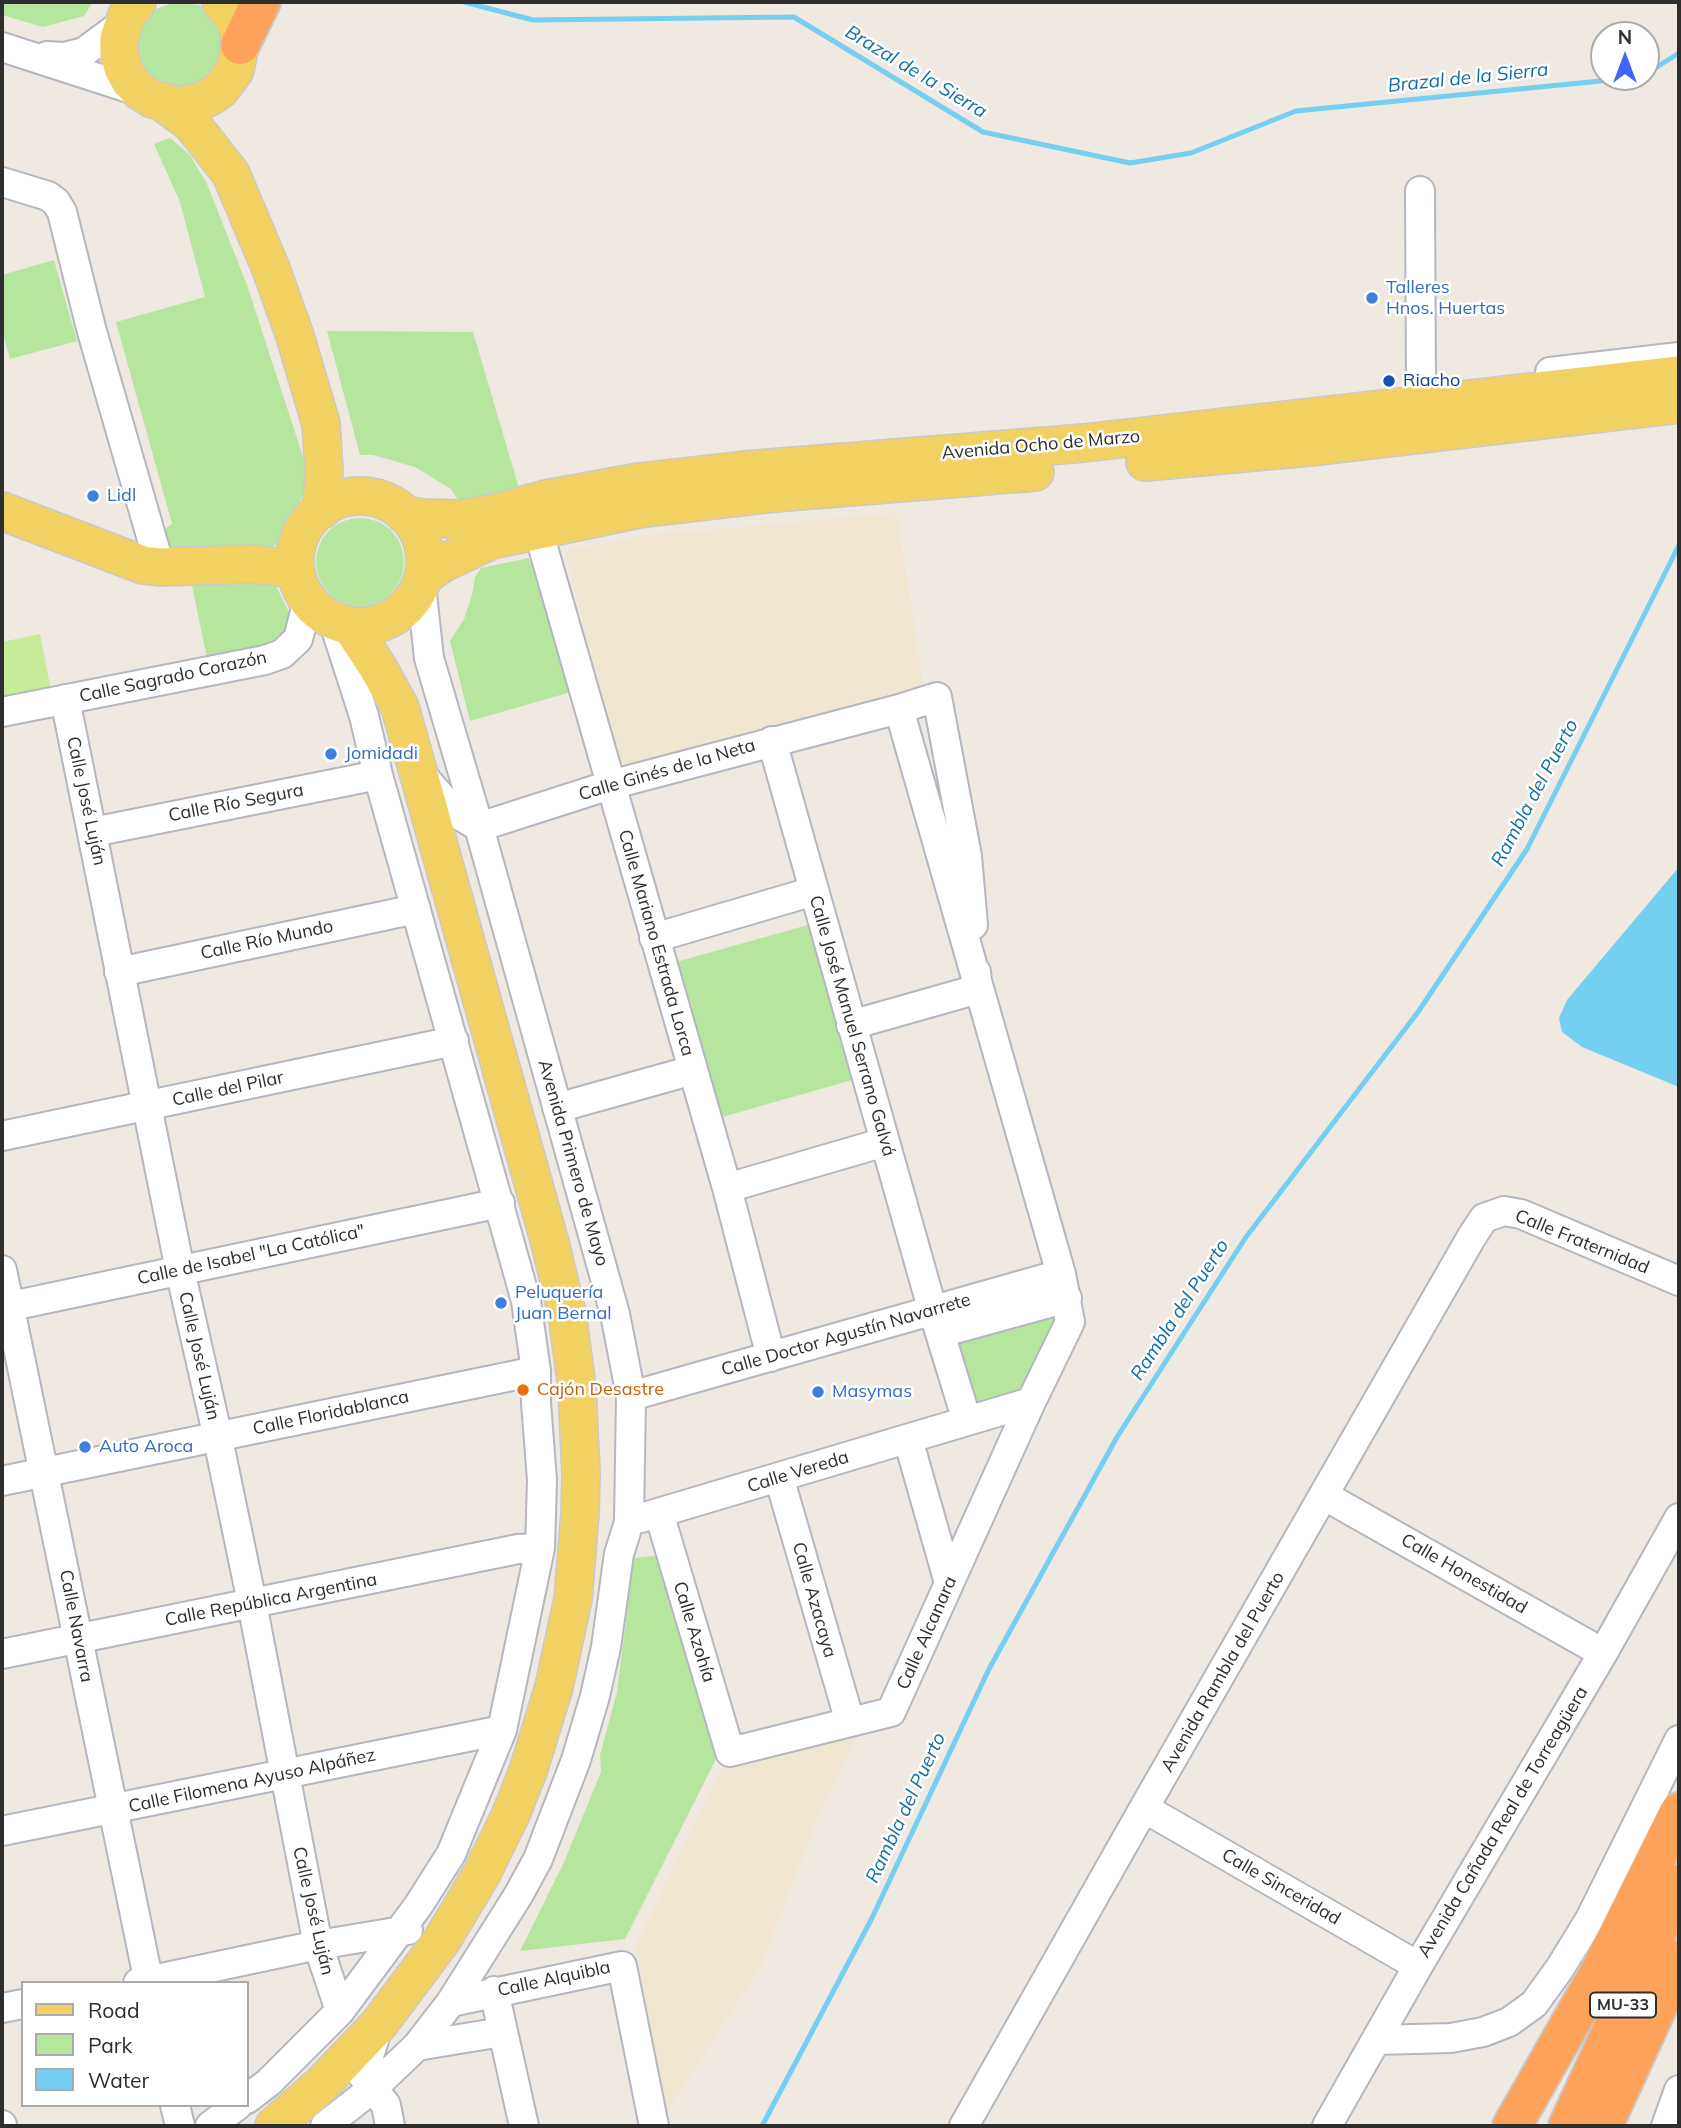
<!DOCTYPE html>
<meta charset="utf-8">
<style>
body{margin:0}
#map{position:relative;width:1681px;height:2128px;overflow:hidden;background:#efe9e1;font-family:Mulish,sans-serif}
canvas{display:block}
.frame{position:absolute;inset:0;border:4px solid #2e2e2e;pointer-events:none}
.legend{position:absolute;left:21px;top:1981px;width:228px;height:126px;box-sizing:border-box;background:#fff;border:2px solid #ababab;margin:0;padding:9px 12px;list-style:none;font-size:21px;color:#2e2e2e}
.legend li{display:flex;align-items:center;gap:14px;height:35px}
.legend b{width:35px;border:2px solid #ababab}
.north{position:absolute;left:1590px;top:21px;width:70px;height:70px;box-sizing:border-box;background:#fff;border:2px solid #ababab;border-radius:50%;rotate:0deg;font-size:19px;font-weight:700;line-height:28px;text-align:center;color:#2e2e2e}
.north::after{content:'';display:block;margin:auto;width:24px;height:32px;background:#4264fb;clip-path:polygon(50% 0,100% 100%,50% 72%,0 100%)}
</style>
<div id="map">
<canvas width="1681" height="2128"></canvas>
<div class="frame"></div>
<ul class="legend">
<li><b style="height:9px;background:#f2d163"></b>Road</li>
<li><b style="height:19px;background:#b6e59e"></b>Park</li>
<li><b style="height:19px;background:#75cff0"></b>Water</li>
</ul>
<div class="north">N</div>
</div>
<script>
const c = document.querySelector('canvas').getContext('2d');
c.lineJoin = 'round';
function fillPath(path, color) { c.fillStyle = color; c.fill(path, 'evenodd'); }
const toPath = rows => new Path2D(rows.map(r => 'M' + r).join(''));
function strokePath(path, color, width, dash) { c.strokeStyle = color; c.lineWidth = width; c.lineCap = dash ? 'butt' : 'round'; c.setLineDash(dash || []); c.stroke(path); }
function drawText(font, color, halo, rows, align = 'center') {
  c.font = font + ' Mulish,sans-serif'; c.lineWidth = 5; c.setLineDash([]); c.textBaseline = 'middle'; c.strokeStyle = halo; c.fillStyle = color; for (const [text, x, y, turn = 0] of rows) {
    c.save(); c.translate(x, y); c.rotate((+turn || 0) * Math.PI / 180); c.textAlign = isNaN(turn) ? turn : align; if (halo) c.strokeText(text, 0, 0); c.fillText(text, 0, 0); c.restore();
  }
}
fillPath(toPath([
 [897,513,924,690,621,773,565,551,649,535],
 [861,1727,821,1809,760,1968,666,2113,636,1944,726,1761]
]), '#f0e6d1');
fillPath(toPath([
 [2,2,93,2,84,16,43,27,2,15],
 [176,2,199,5,216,16,227,54,201,90,156,86,136,58,137,35,148,16,156,9],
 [170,138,190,155,207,184,247,285,307,469,303,496,289,516,278,544,259,552,168,550,161,531,172,524,116,322,205,297,180,202,154,144],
 [54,260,77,341,10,359,2,330,2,275],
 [327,331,473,332,519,488,458,500,451,489,415,467,373,455,360,455],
 '316 562a44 44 0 1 1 88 0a44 44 0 1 1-88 0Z',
 [529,558,571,692,470,721,450,641,464,619,472,595,475,577,481,568],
 [191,581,274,582,294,622,288,642,207,658],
 [822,921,866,1076,708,1121,662,966],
 [1067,1298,1031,1402,967,1421,940,1333],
 [655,1556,719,1753,625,1939,520,1951,564,1862,601,1772,600,1755,617,1692,634,1558]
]), '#b6e59e');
fillPath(toPath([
 [40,634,51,690,2,699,2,642]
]), '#c9ec9a');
fillPath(toPath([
 [1679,867,1679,1087,1582,1047,1562,1032,1559,1018,1567,1000]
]), '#75cff0');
strokePath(toPath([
 [464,2,533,20,794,17,983,132,1130,163,1191,153,1296,111,1641,77],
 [1646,74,1679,53],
 [762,2126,871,1920,989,1669,1117,1437,1246,1237,1418,1012,1527,849,1679,545]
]), '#75cff0', 5);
const minor = toPath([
 [2,47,141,92],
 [47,56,64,57,84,52,122,24],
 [2,182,48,196,56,202,62,212,91,328,160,567],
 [1420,191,1421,388],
 [1550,372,1679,357],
 [538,530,727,1188,771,1357],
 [65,699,180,1270,214,1420,249,1588,318,1945,340,2011],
 [2,712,265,660,282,654,298,639,308,600],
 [772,741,928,1294,967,1421],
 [422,775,454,812,479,827,610,785,899,709,937,697,967,856,973,925],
 [93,832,378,775],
 [654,938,814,891],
 [119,972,416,909],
 [851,1025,978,989,976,972],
 [557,1108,693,1070],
 [2,1136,454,1041],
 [727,1188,885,1142],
 [2,1270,149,1983],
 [2,1308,500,1203],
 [940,1333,1067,1298],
 [631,1396,1061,1274],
 [908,1439,949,1583],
 [779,1477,850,1722],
 [2,1481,536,1371],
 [1325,1496,1603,1653],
 [659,1513,730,1752,891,1712,1031,1402,1070,1322,1061,1274,899,709],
 [641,1518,1031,1402],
 [2,1654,518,1549,540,1548],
 [1144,1808,1418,1966],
 [2,1831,502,1730],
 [138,1983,318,1945,408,1930],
 [494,1991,524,2126],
 [451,2002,622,1966,654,2126],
 [2,2008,23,2004],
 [378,2027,363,2076,386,2105,390,2126],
 [1377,2040,1451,2038,1483,2032,1509,2022,1534,2004,1560,1968,1590,1919,1679,1740],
 [417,2046,502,2032],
 [247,2099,269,2082,340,2011,418,1906,451,1854,502,1730,540,1548,542,1480,536,1403,536,1371,526,1301,378,775,364,716,333,620],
 [175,2105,180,2126],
 [2,2125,2,2126],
 [210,2126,238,2105],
 [325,2126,373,2088,417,2046,451,2002,519,1894,538,1859,576,1760,595,1696,606,1647,619,1554,629,1522,631,1396,615,1314,479,827,429,658,421,585],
 [964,2126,1144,1808,1471,1238,1484,1218,1504,1211,1521,1214,1679,1281],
 [1327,2126,1418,1966,1603,1653,1679,1518],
 [1666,2126,1679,2090]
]);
const major = toPath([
 [137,2,127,15,119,38,119,53,123,68,130,81,141,92,152,99,177,106,200,102,211,96,221,89,235,70,240,45,239,31,234,18,221,2],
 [165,104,191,123,231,174,271,269,295,336,321,424,324,470,322,510],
 [1145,462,1320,446,1679,404],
 '295 561a65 65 0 1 1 130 0a65 65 0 1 1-130 0Z',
 [2,511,143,565,160,567,253,564,286,568,296,571],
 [405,515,423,518,460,519,495,513,546,499,639,482,745,470,1084,443,1679,375],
 [424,576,443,563,492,540,639,509,775,493,1035,472],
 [274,2126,322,2084,379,2024,442,1940,482,1873,511,1814,528,1771,554,1687,573,1599,580,1514,581,1474,577,1387,567,1313,550,1243,400,707,377,666,350,625]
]);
const highway = toPath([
 [240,45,261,2],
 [1512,2126,1600,1971,1679,1812],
 [1568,2126,1679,1884],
 [1603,2126,1679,1960]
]);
strokePath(minor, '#b4b7c1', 32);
strokePath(major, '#c9c9c9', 40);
strokePath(highway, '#c9c9c9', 42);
strokePath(minor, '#fff', 28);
strokePath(major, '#f2d163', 37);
strokePath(highway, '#ffa35c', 38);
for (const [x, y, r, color] of [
 [1372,298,7,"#3f7fe0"],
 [1389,381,7,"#1a4fb4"],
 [93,496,7,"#3f7fe0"],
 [331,754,7,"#3f7fe0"],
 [501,1303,7,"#3f7fe0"],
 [523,1390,7,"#e8710a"],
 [818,1392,7,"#3f7fe0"],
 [85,1447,7,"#3f7fe0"]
]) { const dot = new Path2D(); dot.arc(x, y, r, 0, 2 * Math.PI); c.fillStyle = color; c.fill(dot); strokePath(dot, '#fff', 2.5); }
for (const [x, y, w] of [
 [1623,2005,66]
]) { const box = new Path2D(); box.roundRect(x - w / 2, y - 12.5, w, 25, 5); c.fillStyle = '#fff'; c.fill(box); strokePath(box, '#2e2e2e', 2); }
drawText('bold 16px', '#2e2e2e', null, [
 ["MU-33",1623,2005]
]);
drawText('18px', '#366cbe', '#fff', [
 ["Talleres",1386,288],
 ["Hnos. Huertas",1386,309],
 ["Lidl",107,496],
 ["Jomidadi",345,754],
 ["Peluquería",515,1293],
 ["Juan Bernal",515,1314],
 ["Masymas",832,1392],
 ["Auto Aroca",99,1447]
], 'left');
drawText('18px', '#164399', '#fff', [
 ["Riacho",1403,381]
], 'left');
drawText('18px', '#2e2e2e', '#fff', [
 ["Avenida Ocho de Marzo",1041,445,-5],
 ["Calle Sagrado Corazón",173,677,-12],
 ["Calle Ginés de la Neta",667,770,-16],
 ["Calle José Luján",86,801,78],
 ["Calle Río Segura",236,803,-11],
 ["Calle Río Mundo",267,940,-12],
 ["Calle Mariano Estrada Lorca",656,943,74],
 ["Calle José Manuel Serrano Galvá",852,1026,74],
 ["Calle del Pilar",228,1089,-12],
 ["Avenida Primero de Mayo",573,1163,74],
 ["Calle Fraternidad",1582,1242,22],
 ["Calle de Isabel \"La Católica\"",251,1255,-12],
 ["Calle Doctor Agustín Navarrete",846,1335,-16],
 ["Calle José Luján",199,1356,77],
 ["Calle Floridablanca",331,1413,-12],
 ["Calle Vereda",798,1472,-17],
 ["Calle Honestidad",1464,1574,30],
 ["Calle República Argentina",271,1600,-11],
 ["Calle Azacaya",814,1600,74],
 ["Calle Navarra",76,1626,79],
 ["Calle Azohía",694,1632,73],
 ["Calle Alcanara",927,1633,-66],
 ["Avenida Rambla del Puerto",1223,1672,-60],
 ["Calle Filomena Ayuso Alpáñez",252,1781,-12],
 ["Avenida Cañada Real de Torreagüera",1503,1822,-59],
 ["Calle Sinceridad",1281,1887,30],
 ["Calle José Luján",313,1911,77],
 ["Calle Alquibla",554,1979,-12]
]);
drawText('18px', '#c56008', '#fff', [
 ["Cajón Desastre",537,1390]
], 'left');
drawText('italic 19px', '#0d6fa3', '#fff', [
 ["Brazal de la Sierra",916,72,31],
 ["Brazal de la Sierra",1468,78,-6],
 ["Rambla del Puerto",1535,793,-62],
 ["Rambla del Puerto",1180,1310,-57],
 ["Rambla del Puerto",906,1808,-65]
]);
</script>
